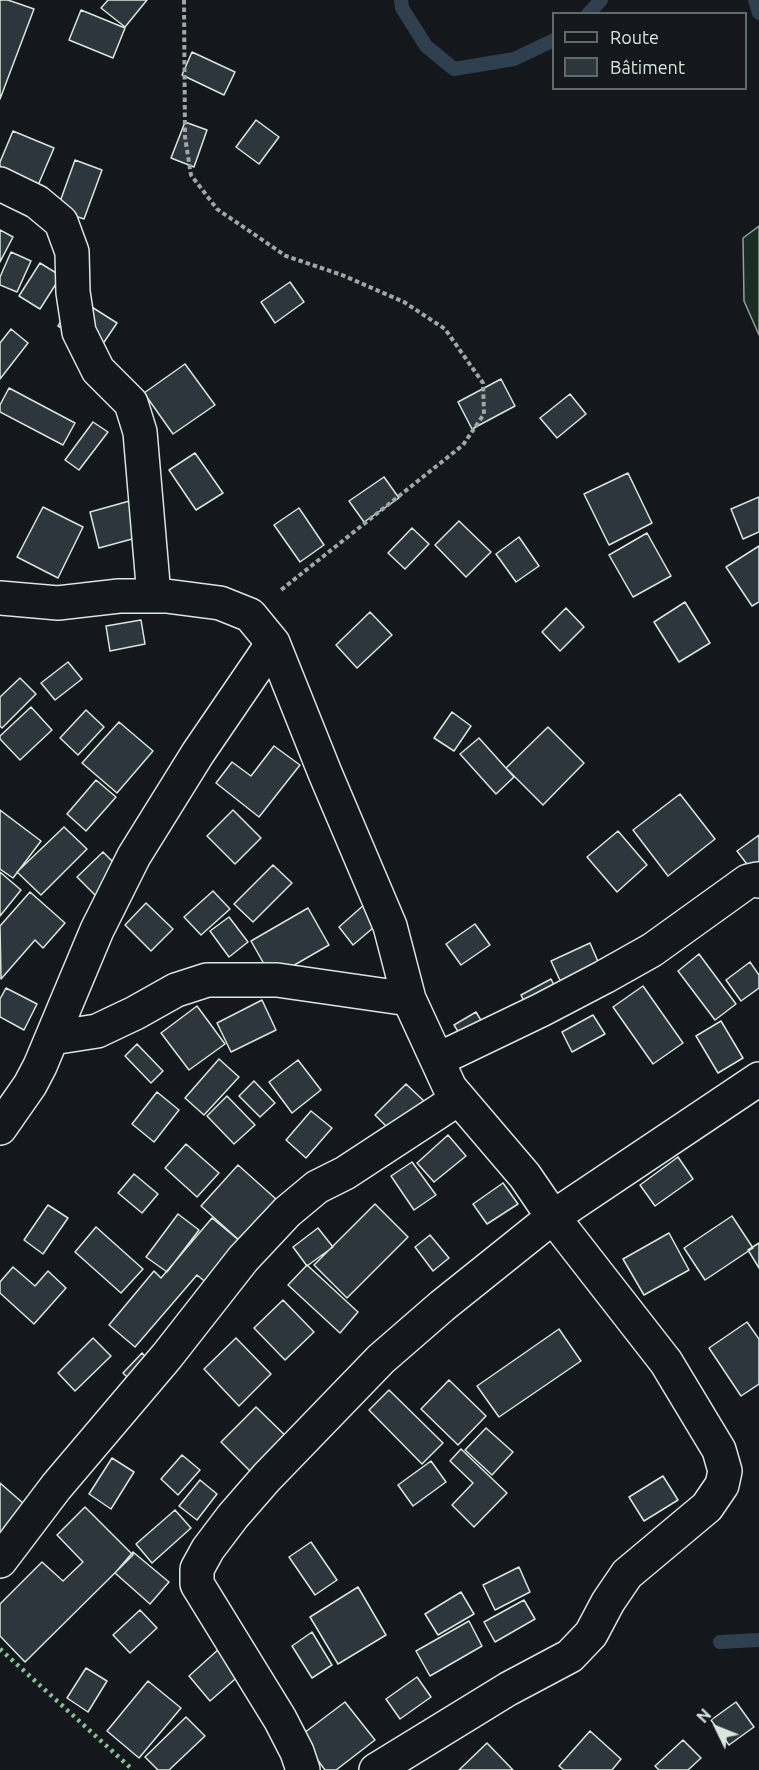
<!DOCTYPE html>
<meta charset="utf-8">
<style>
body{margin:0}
#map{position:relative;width:759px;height:1770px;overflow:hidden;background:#14181c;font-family:Ubuntu,sans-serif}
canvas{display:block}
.legend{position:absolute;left:552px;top:12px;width:195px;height:78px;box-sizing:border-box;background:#14181c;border:2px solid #626a69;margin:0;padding:8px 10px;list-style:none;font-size:18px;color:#d8e6dc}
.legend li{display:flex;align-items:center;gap:12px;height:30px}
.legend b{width:30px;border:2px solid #626a69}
.north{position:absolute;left:687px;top:1698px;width:60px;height:60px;-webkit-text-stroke:4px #14181c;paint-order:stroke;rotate:313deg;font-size:16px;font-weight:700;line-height:24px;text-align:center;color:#d8e6dc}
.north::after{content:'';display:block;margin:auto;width:21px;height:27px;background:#d8e6dc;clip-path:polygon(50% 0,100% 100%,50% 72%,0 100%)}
</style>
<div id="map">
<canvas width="759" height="1770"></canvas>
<ul class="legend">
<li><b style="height:8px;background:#14181c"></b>Route</li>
<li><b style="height:16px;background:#2c363c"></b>Bâtiment</li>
</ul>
<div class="north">N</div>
</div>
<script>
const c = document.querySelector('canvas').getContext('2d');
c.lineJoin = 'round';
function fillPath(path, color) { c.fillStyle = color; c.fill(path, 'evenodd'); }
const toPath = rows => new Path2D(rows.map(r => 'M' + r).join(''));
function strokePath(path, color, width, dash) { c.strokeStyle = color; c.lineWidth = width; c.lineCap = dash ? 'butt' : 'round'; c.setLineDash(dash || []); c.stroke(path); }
const green = toPath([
 [759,226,759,335,744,301,743,238,759,226]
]);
fillPath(green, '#1a2d24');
strokePath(green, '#939e99', 1.5);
strokePath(toPath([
 [401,0,402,8,426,46,454,69,514,59,554,40],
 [755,0,759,13],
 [588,14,601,0],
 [720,1642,759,1640]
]), '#2f3f4d', 14);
const building = toPath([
 [0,0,8,0,34,9,0,99,0,0],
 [108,0,147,0,125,27,101,8,108,0],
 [81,10,125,28,113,58,69,40,81,10],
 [192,52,235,72,224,95,182,75,192,52],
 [256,120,279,137,259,164,236,147,256,120],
 [185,122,207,130,194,167,171,158,185,122],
 [13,131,54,148,33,197,0,184,0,162,13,131],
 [75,160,102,170,84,219,57,210,75,160],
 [0,230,13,237,0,262,0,230],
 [11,252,31,261,17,292,0,285,0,277,11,252],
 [40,263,61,276,40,309,19,296,40,263],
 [290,282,304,302,275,323,261,302,290,282],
 [76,297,117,323,98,351,58,326,76,297],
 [11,329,28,343,0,379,0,343,11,329],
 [185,364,215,405,173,434,144,393,185,364],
 [501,379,515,406,472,429,458,402,501,379],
 [9,388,75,423,63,445,0,412,0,405,9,388],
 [570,394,586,414,557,438,540,418,570,394],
 [93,422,108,432,79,470,65,460,93,422],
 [195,453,223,493,196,510,169,470,195,453],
 [628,473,652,523,609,545,584,494,628,473],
 [384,477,399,498,364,522,349,501,384,477],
 [759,497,759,532,743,539,731,509,759,497],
 [133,500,143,536,99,548,90,512,133,500],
 [43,507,83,527,58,578,17,557,43,507],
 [299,508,324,545,300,562,274,525,299,508],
 [459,521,491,552,466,577,435,545,459,521],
 [412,528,429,544,405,569,388,553,412,528],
 [647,533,671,576,633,597,609,555,647,533],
 [519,537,539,566,516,582,496,554,519,537],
 [759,546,759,602,752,606,726,567,759,546],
 [685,602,710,643,679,662,654,622,685,602],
 [566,608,584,627,560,651,542,632,566,608],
 [370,612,392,635,357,668,336,645,370,612],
 [141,620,145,644,110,651,106,626,141,620],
 [68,662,82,679,55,700,41,683,68,662],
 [20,678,36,694,2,728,0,726,0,697,20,678],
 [31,707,52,730,20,760,0,739,0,736,31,707],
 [86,710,104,727,78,755,60,738,86,710],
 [452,712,471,726,454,751,434,738,452,712],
 [119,722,153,751,117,793,82,763,119,722],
 [548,727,584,763,543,805,506,768,548,727],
 [479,738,514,777,496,794,460,754,479,738],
 [274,746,300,765,259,817,216,783,232,762,251,776,274,746],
 [96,780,116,797,86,831,67,814,96,780],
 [680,794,715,839,668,876,633,830,680,794],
 [0,810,41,841,13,878,0,869,0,810],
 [233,810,261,838,235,864,207,836,233,810],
 [64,827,87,849,41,895,17,872,64,827],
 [618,831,647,865,617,892,587,857,618,831],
 [759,835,759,880,737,851,759,835],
 [103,852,122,871,96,896,77,877,103,852],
 [273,865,292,883,253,922,234,904,273,865],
 [0,872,21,890,0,916,0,872],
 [213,891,230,909,201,935,184,917,213,891],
 [30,892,65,923,43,948,35,940,1,979,0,926,30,892],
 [146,903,173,929,151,951,125,925,146,903],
 [365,904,380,922,353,945,339,927,365,904],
 [308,908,329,945,272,978,251,941,308,908],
 [229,917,248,942,229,957,210,931,229,917],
 [475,924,490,945,461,965,446,944,475,924],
 [590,943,609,987,571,1004,551,961,590,943],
 [699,954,736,1004,715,1020,678,971,699,954],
 [750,962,759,975,759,988,741,1001,726,980,750,962],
 [551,979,563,1003,533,1019,521,995,551,979],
 [643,986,683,1043,653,1064,613,1007,643,986],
 [6,988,37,1004,24,1030,0,1017,0,999,6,988],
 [262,1000,276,1030,231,1052,217,1023,262,1000],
 [197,1006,225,1044,189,1070,161,1033,197,1006],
 [476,1012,492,1039,471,1052,454,1025,476,1012],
 [593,1015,605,1034,572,1052,562,1032,593,1015],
 [721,1021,743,1058,718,1073,696,1036,721,1021],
 [137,1044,163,1071,151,1083,125,1056,137,1044],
 [219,1059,239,1077,204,1115,185,1098,219,1059],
 [298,1060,321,1090,292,1113,269,1082,298,1060],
 [254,1081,275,1103,260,1117,239,1096,254,1081],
 [406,1084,424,1101,393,1133,375,1115,406,1084],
 [157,1092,179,1110,154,1142,132,1124,157,1092],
 [227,1096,255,1125,234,1144,207,1116,227,1096],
 [311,1111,332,1128,306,1158,286,1140,311,1111],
 [448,1135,466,1156,434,1182,417,1163,448,1135],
 [186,1144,219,1173,197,1197,165,1168,186,1144],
 [678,1157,693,1179,655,1206,640,1185,678,1157],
 [412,1162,436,1195,414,1210,391,1176,412,1162],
 [238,1165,286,1208,249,1249,201,1206,238,1165],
 [134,1174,158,1194,142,1213,118,1193,134,1174],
 [503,1183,518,1204,487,1224,473,1204,503,1183],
 [375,1204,408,1237,347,1298,314,1265,375,1204],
 [48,1205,68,1218,43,1254,24,1240,48,1205],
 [178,1214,199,1230,167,1272,146,1257,178,1214],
 [732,1216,753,1248,705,1280,684,1248,732,1216],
 [212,1218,253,1252,219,1293,197,1275,135,1347,109,1325,154,1271,161,1278,212,1218],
 [96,1227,143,1269,121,1293,75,1252,96,1227],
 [318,1228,333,1247,307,1266,293,1247,318,1228],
 [669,1233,689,1270,644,1295,623,1259,669,1233],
 [430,1235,449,1258,433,1271,415,1247,430,1235],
 [759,1243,759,1268,748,1250,759,1243],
 [307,1265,358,1312,340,1333,288,1285,307,1265],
 [13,1267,35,1286,48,1271,66,1288,34,1324,0,1293,0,1282,13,1267],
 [283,1300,314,1332,285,1360,254,1328,283,1300],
 [747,1322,759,1339,759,1384,741,1396,709,1348,747,1322],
 [559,1329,581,1361,499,1417,477,1386,559,1329],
 [93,1338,111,1356,75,1391,58,1373,93,1338],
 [236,1338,271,1374,239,1406,204,1369,236,1338],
 [142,1353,161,1373,142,1392,123,1373,142,1353],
 [449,1380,486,1416,458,1445,421,1409,449,1380],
 [389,1390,443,1443,422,1464,369,1410,389,1390],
 [256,1407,293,1443,257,1478,221,1442,256,1407],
 [486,1428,513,1452,492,1475,465,1450,486,1428],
 [461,1449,507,1493,474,1527,452,1505,473,1483,450,1461,461,1449],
 [182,1455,200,1470,178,1495,161,1479,182,1455],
 [112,1458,134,1472,111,1509,89,1494,112,1458],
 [431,1461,446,1482,413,1506,398,1485,431,1461],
 [663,1476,678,1500,644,1521,629,1497,663,1476],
 [200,1480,217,1494,197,1520,179,1506,200,1480],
 [0,1483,39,1517,0,1544,0,1483],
 [85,1507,133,1555,25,1662,0,1636,0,1604,42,1562,63,1581,83,1562,57,1535,85,1507],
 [175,1510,191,1528,152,1563,136,1544,175,1510],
 [311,1542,337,1580,315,1595,289,1557,311,1542],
 [133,1552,169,1582,150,1604,115,1573,133,1552],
 [519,1567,530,1592,495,1610,483,1585,519,1567],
 [358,1587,386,1635,338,1664,310,1617,358,1587],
 [461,1592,474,1614,438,1635,425,1614,461,1592],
 [524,1600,535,1619,495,1642,484,1622,524,1600],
 [140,1610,157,1628,130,1653,113,1635,140,1610],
 [469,1621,482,1646,430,1676,416,1651,469,1621],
 [312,1632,332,1665,312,1678,292,1646,312,1632],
 [220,1648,242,1673,210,1701,189,1676,220,1648],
 [86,1668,107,1681,88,1712,67,1698,86,1668],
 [417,1677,431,1697,400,1719,386,1699,417,1677],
 [148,1681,181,1708,139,1758,107,1731,148,1681],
 [345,1702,375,1740,336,1770,325,1770,300,1736,345,1702],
 [736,1702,754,1727,729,1745,711,1720,736,1702],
 [186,1717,205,1736,169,1770,158,1770,145,1757,186,1717],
 [590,1731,621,1759,612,1770,564,1770,559,1766,590,1731],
 [683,1740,701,1758,688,1770,659,1770,655,1766,683,1740],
 [487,1743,513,1770,459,1770,487,1743]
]);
fillPath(building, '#2c363c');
strokePath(building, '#d8e6dc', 1.5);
const street = toPath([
 [0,184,37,202,61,222,72,252,73,292,79,332,98,370,131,403,140,432,154,596],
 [0,598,58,603,119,596,166,596,220,603,250,615,273,643,325,773,390,926,409,999,450,1088,458,1099,345,1173,317,1187,287,1212,243,1259,167,1356,56,1487,0,1561],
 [52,1038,97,1031,135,1013,176,990,207,980,277,980,409,999],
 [437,1060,541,1010,604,977,652,950,748,881,757,879,759,881],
 [0,1128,30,1085,40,1066,97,930,134,856,198,753,273,643],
 [303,1770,297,1752,280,1719,197,1584,197,1569,208,1549,233,1516,267,1477,381,1359,442,1306,553,1217,759,1079],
 [376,1770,508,1689,570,1656,591,1634,608,1602,627,1574,707,1507,722,1485,725,1471,719,1450,666,1362,553,1217,525,1176,450,1088]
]);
strokePath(street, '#d8e6dc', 36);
strokePath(toPath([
 [184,0,185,137,191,175,217,209,286,256,342,275,404,302,445,329,483,383,484,414,463,445,281,590]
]), '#9da8a2', 4, [4.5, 3]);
strokePath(street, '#14181c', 33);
strokePath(toPath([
 [0,1649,133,1770]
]), '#8ac095', 4.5, [3, 4.5]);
</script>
